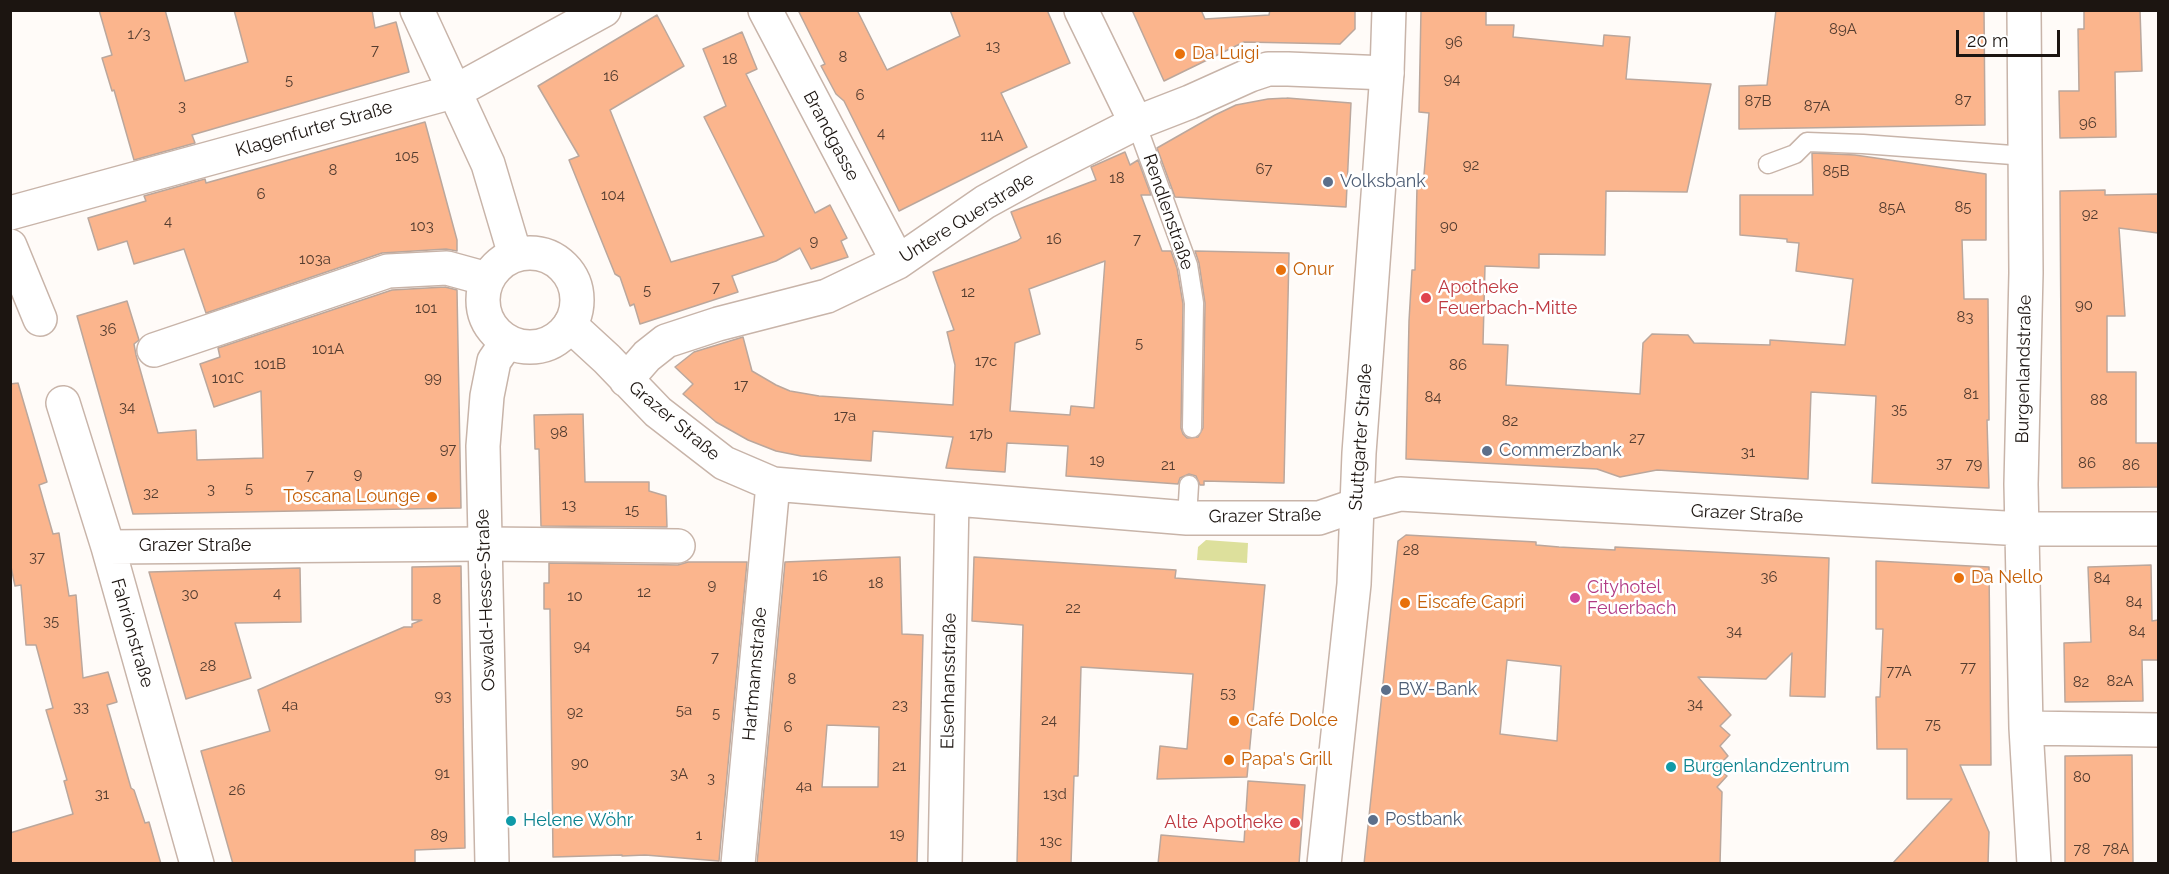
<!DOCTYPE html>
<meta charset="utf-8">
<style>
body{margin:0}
#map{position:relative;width:2169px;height:874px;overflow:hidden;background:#fffbf8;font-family:Raleway,sans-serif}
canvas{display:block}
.frame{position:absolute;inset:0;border:12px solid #1c1511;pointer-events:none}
.scale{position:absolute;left:1956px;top:30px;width:104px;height:27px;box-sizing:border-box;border:3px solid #1c1511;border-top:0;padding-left:8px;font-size:18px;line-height:21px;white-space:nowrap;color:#1c1511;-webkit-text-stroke:4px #fff;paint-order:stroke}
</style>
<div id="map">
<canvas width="2169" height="874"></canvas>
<div class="frame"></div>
<div class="scale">20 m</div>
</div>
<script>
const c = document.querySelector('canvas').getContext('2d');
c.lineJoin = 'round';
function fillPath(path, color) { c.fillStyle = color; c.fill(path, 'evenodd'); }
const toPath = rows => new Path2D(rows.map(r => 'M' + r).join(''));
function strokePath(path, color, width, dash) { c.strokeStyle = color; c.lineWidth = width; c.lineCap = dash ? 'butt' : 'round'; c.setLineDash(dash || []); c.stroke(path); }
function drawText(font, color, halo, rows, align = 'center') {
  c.font = font + ' Raleway,sans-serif'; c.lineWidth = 5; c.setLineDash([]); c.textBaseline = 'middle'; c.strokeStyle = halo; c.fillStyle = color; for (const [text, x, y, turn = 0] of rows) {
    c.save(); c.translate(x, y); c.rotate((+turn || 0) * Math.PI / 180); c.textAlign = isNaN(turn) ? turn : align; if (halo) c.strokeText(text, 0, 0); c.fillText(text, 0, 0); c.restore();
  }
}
fillPath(toPath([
 [1206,540,1248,543,1247,563,1197,560,1198,547]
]), '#dde09c');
const building = toPath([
 [99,10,165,10,185,81,248,62,234,10,372,10,375,28,396,22,409,72,192,135,195,143,134,160,114,90,112,91,102,58,112,55,99,10],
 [798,10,857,10,887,70,960,36,950,10,1047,10,1070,63,1001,93,1027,147,899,211,844,101,836,94,821,66,825,64,798,10],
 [1132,10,1201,10,1205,19,1269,15,1270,10,1355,10,1355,29,1340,44,1244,42,1164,81,1132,10],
 [1421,10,1486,10,1486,25,1514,25,1513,37,1603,46,1604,35,1630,37,1626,79,1711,84,1687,192,1606,191,1605,255,1539,254,1539,268,1485,266,1483,344,1508,345,1506,385,1640,394,1643,343,1652,334,1688,335,1694,343,1770,345,1770,340,1845,345,1853,279,1796,271,1799,243,1787,242,1787,239,1740,235,1740,195,1813,195,1812,153,1855,155,1986,174,1986,240,1962,240,1964,299,1988,299,1989,420,1987,420,1989,488,1872,483,1876,396,1811,392,1808,479,1657,470,1620,477,1597,469,1406,459,1409,321,1412,270,1415,270,1417,187,1423,187,1429,113,1419,112,1421,10],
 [1776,10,1984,10,1985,125,1739,129,1739,86,1767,85,1776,10],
 [2084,10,2140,10,2142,71,2115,72,2116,137,2060,138,2059,91,2079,91,2078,29,2084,29,2084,10],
 [657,15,684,66,610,110,671,262,764,236,704,117,726,106,703,49,742,32,757,69,746,74,815,213,830,205,847,238,841,241,848,257,811,269,800,248,776,261,732,276,738,292,640,324,634,304,630,306,620,277,615,274,569,160,579,156,538,86,657,15],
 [1287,98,1351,103,1346,207,1175,197,1157,148,1215,115,1236,105,1268,99,1287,98],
 [425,122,457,240,457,251,446,249,382,253,206,313,184,249,134,264,127,241,98,250,88,218,146,201,144,196,205,179,206,183,425,122],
 [1125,152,1130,165,1138,160,1151,195,1141,195,1162,251,1171,251,1177,268,1183,304,1181,428,1183,434,1187,438,1198,437,1203,428,1205,303,1199,263,1195,251,1289,253,1284,483,1204,481,1204,485,1200,485,1196,476,1189,474,1180,478,1178,484,1066,476,1068,446,1007,443,1005,472,946,468,953,437,873,431,871,461,801,456,776,451,748,440,716,422,683,394,693,384,675,367,694,352,743,337,752,371,776,385,790,391,819,396,953,405,955,365,947,332,954,330,933,272,1017,241,1021,238,1011,212,1096,180,1091,167,1125,152],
 [1105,261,1094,408,1071,406,1070,415,1010,411,1015,343,1040,334,1029,289,1105,261],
 [2105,190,2105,195,2158,194,2158,233,2119,228,2125,316,2107,316,2107,372,2136,372,2136,443,2158,443,2158,487,2062,488,2060,191,2105,190],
 [445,287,457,290,461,508,133,514,77,316,127,301,139,340,134,344,136,355,158,433,196,430,197,460,263,458,261,391,214,407,200,364,220,357,218,348,392,290,445,287],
 [18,383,47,482,39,485,53,534,59,533,69,596,76,595,83,678,108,672,117,702,107,705,131,788,134,790,145,823,149,822,161,864,10,864,10,833,73,814,64,781,67,780,46,710,53,708,36,645,26,645,21,585,15,586,10,562,10,384,18,383],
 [583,414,585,482,649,482,649,491,666,496,667,527,541,526,539,449,535,449,534,415,583,414],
 [1406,535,1536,542,1536,545,1559,547,1615,550,1615,547,1829,558,1825,697,1790,696,1792,653,1766,679,1698,677,1731,715,1720,726,1730,735,1720,746,1728,756,1717,767,1727,776,1717,787,1722,792,1720,864,1364,864,1398,541,1406,535],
 [1507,660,1561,666,1557,741,1500,734,1507,660],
 [900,557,902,634,923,635,917,864,757,864,785,562,900,557],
 [827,725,879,727,878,787,822,787,827,725],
 [974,557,1176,570,1175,578,1265,585,1247,777,1157,779,1160,746,1187,749,1193,674,1081,667,1078,776,1074,776,1071,864,1017,864,1023,625,972,621,974,557],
 [1876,561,1989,567,1991,765,1960,765,1989,832,1988,864,1892,864,1952,799,1907,799,1907,749,1877,749,1876,697,1880,697,1883,629,1876,629,1876,561],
 [688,562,747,562,719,861,645,855,622,856,622,855,553,857,550,609,544,609,544,583,549,583,549,563,678,565,688,562],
 [2151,565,2152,621,2158,620,2158,660,2142,660,2143,701,2065,702,2064,643,2091,642,2088,567,2151,565],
 [461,566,465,848,415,850,415,864,233,864,201,751,270,731,258,690,404,627,412,627,412,624,422,620,412,620,412,567,461,566],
 [300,568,301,622,235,623,251,678,186,699,149,572,300,568],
 [2132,755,2133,864,2065,864,2065,756,2132,755],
 [1248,781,1305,785,1299,864,1158,864,1161,835,1244,842,1248,781]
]);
fillPath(building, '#fbb58d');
strokePath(building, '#bba79c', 1.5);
const service = toPath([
 [1136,123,1188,265,1194,303,1192,428],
 [1768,164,1795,154,1807,142,1863,144,2026,156],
 [1187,518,1189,485]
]);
const minor = toPath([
 [765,10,898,262],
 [1081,10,1136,123],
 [2024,10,2026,273,2021,484,2026,728,2034,864],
 [10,213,456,91,604,10],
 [10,246,40,319],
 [570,325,607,359,658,412,724,463,773,484,1187,518,1319,518,1357,505,1400,494,2023,529,2158,529],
 [154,350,388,271,447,268,487,279],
 [626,380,647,356,666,341,718,324,827,296,898,262,985,202,1036,174,1136,123,1190,102,1250,75,1268,69,1288,69,1387,73],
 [63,403,108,547,197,864],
 [108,547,486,544,678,546],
 [2026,728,2158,730],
 [738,864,773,484],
 [945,864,952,499]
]);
const tertiary = toPath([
 [417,10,488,164,515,255],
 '483 300a47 47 0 1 1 94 0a47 47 0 1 1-94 0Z',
 [492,864,483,446,487,396,494,361,507,342],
 [1324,864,1354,584,1359,453,1387,73,1389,10]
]);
strokePath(service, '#c8b4a9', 21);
strokePath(minor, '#c8b4a9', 36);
strokePath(tertiary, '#c8b4a9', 36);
strokePath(service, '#fff', 18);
strokePath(minor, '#fff', 33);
strokePath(tertiary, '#fff', 33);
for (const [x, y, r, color] of [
 [1180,54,6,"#e8710a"],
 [1328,182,6,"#5c6f8a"],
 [1281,270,6,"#e8710a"],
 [1426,298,6,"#e0444e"],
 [1487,451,6,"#5c6f8a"],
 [432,497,6,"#e8710a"],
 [1959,578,6,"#e8710a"],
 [1575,598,6,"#d1479c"],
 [1405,603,6,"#e8710a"],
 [1386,690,6,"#5c6f8a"],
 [1234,721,6,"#e8710a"],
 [1229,760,6,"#e8710a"],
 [1671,767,6,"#0f9aa8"],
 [1373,820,6,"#5c6f8a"],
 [511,821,6,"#0f9aa8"],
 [1295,823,6,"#e0444e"]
]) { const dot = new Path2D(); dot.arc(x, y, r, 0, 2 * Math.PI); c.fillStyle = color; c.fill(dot); strokePath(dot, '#fff', 2); }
drawText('15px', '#543d30', null, [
 ["89A",1843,29],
 ["1/3",139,34],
 ["96",1454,42],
 ["13",993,46],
 ["7",375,50],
 ["8",843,57],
 ["18",730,59],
 ["16",611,76],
 ["94",1452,79],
 ["5",289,80],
 ["6",860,95],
 ["87",1963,100],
 ["87B",1758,101],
 ["3",182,106],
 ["87A",1817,106],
 ["96",2088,123],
 ["4",881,133],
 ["11A",992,136],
 ["105",407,156],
 ["92",1471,165],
 ["67",1264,169],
 ["8",333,170],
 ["85B",1836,171],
 ["18",1117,178],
 ["6",261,194],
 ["104",613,195],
 ["85",1963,207],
 ["85A",1892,208],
 ["92",2090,214],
 ["4",168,221],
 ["103",422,226],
 ["90",1449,226],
 ["16",1054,239],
 ["7",1137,239],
 ["9",814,241],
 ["103a",315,259],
 ["7",716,287],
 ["5",647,290],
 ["12",968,292],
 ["90",2084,305],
 ["101",426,308],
 ["83",1965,317],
 ["36",108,329],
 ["5",1139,343],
 ["101A",328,349],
 ["17c",986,361],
 ["101B",270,364],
 ["86",1458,365],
 ["101C",228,378],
 ["99",433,378],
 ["17",741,385],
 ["81",1971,394],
 ["84",1433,397],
 ["88",2099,400],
 ["34",127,407],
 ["35",1899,409],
 ["17a",845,416],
 ["82",1510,421],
 ["98",559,432],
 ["17b",981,434],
 ["27",1637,438],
 ["97",448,449],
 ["31",1748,452],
 ["19",1097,460],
 ["37",1944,463],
 ["86",2087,463],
 ["79",1974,464],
 ["21",1168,465],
 ["86",2131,465],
 ["9",358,474],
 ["7",310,475],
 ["5",249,488],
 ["3",211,489],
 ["32",151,493],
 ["13",569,505],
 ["15",632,510],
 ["28",1411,550],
 ["37",37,557],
 ["16",820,576],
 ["36",1769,577],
 ["84",2102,578],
 ["18",876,583],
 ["9",712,585],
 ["12",644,592],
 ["4",277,593],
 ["30",190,594],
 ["10",575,596],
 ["8",437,599],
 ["84",2134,602],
 ["22",1073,608],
 ["35",51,621],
 ["34",1734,631],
 ["84",2137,631],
 ["94",582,646],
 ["7",715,657],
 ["28",208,666],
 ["77",1968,667],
 ["77A",1899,671],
 ["8",792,679],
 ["82A",2120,681],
 ["82",2081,682],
 ["53",1228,693],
 ["93",443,696],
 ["34",1695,704],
 ["4a",290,705],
 ["23",900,705],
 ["33",81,707],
 ["5a",684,710],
 ["92",575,712],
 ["5",716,713],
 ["24",1049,720],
 ["75",1933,724],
 ["6",788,727],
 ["90",580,763],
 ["21",899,766],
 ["91",442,773],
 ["3A",679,774],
 ["80",2082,777],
 ["3",711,778],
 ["4a",804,786],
 ["26",237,790],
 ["31",102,794],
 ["13d",1055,794],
 ["19",897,834],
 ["89",439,835],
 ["1",699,835],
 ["13c",1051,841],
 ["78",2082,849],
 ["78A",2116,849]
]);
drawText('18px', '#c56008', '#fff', [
 ["Da Luigi",1192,54],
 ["Onur",1293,270],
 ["Toscana Lounge",420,497,"right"],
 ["Da Nello",1971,578],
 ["Eiscafe Capri",1417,603],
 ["Café Dolce",1246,721],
 ["Papa's Grill",1241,760]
], 'left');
drawText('18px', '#1c1511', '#fff', [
 ["Klagenfurter Straße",314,129,-16],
 ["Brandgasse",831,136,62],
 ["Rendlenstraße",1168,212,71],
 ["Untere Querstraße",967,218,-32],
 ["Burgenlandstraße",2024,369,-89],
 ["Grazer Straße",674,421,40],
 ["Stuttgarter Straße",1361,437,-86],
 ["Grazer Straße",1747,514,3],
 ["Grazer Straße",1265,516,-1],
 ["Grazer Straße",195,546],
 ["Oswald-Hesse-Straße",486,600,-92],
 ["Fahrionstraße",132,633,74],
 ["Hartmannstraße",755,674,-85],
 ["Elsenhansstraße",949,681,-89]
]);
drawText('18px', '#4e5e75', '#fff', [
 ["Volksbank",1340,182],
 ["Commerzbank",1499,451],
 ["BW-Bank",1398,690],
 ["Postbank",1385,820]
], 'left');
drawText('18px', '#be3a42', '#fff', [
 ["Apotheke",1438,288],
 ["Feuerbach-Mitte",1438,309],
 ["Alte Apotheke",1283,823,"right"]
], 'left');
drawText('18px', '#b23c85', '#fff', [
 ["Cityhotel",1587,588],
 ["Feuerbach",1587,609]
], 'left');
drawText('18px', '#0d838f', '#fff', [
 ["Burgenlandzentrum",1683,767],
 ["Helene Wöhr",523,821]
], 'left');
</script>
